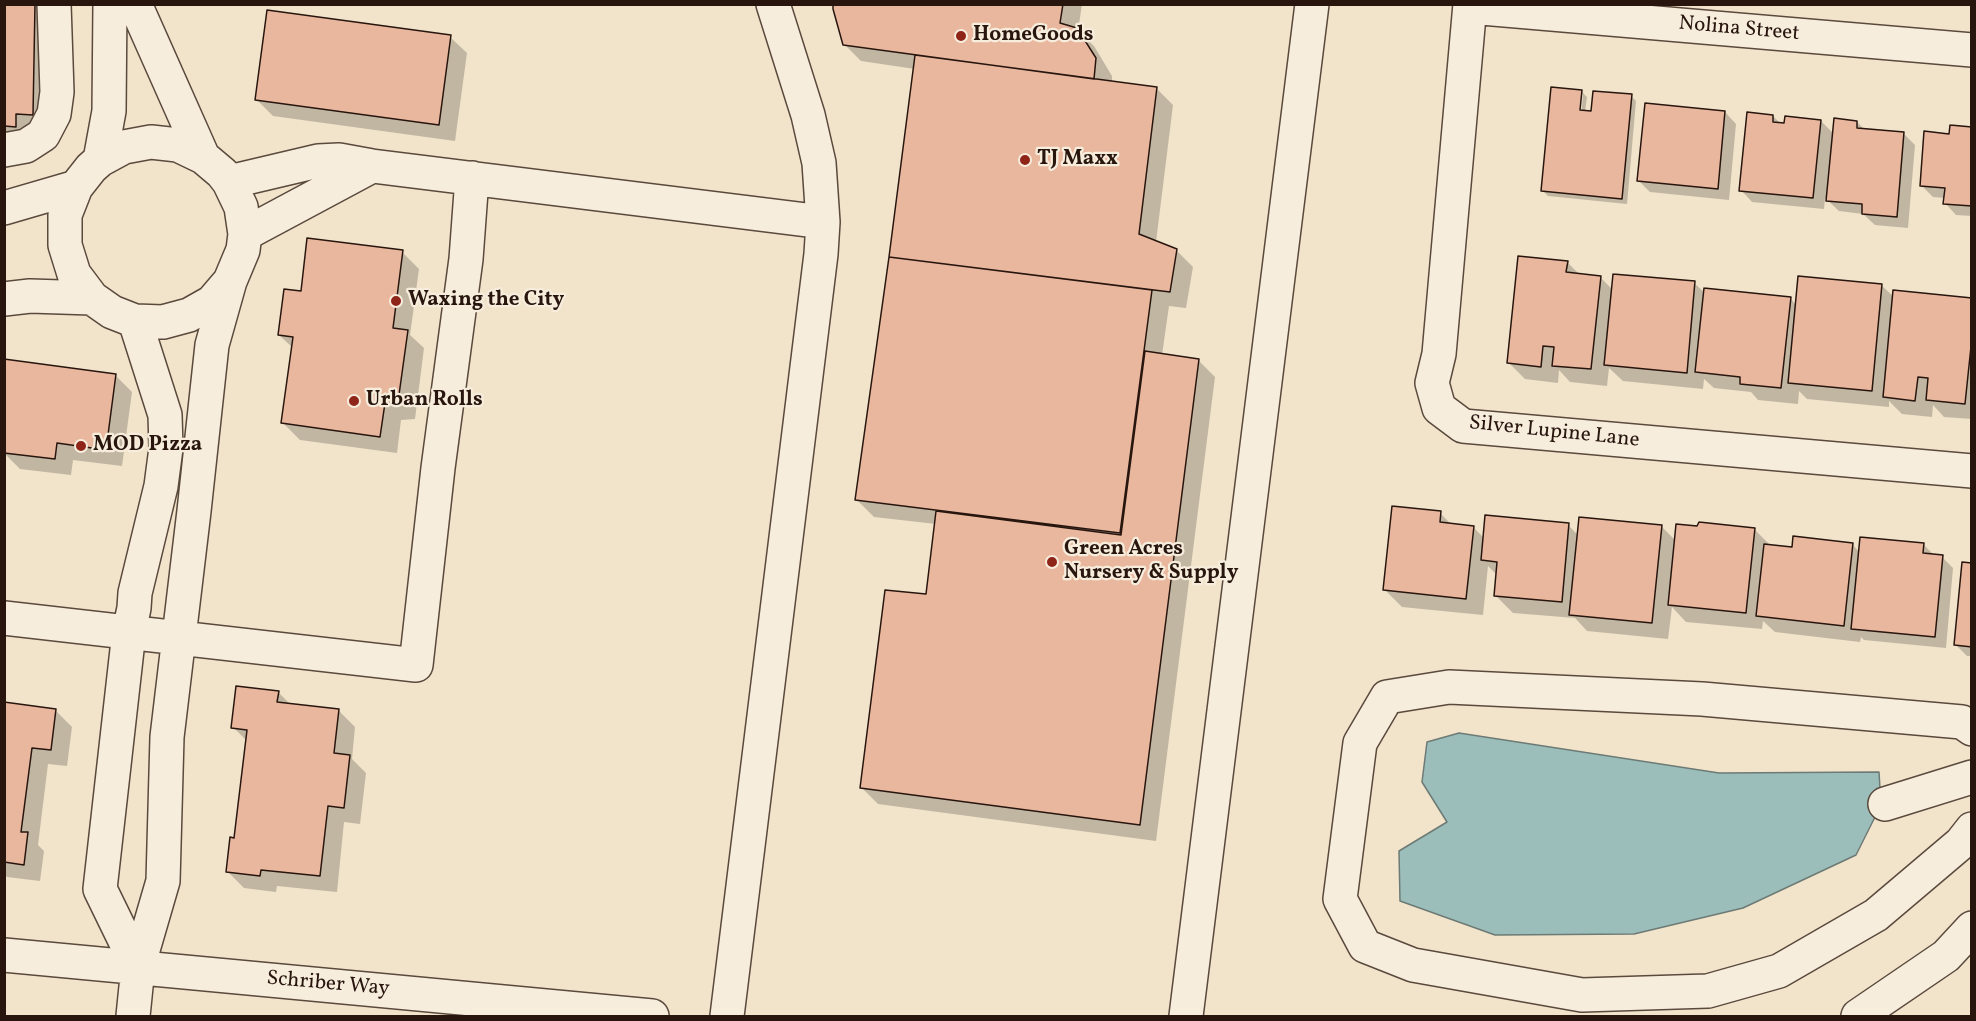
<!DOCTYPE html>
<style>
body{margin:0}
#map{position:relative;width:1976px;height:1021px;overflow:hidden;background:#f2e4cb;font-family:Vollkorn,serif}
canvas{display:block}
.frame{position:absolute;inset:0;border:6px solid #27150e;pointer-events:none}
</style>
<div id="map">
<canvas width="1976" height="1021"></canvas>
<div class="frame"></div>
</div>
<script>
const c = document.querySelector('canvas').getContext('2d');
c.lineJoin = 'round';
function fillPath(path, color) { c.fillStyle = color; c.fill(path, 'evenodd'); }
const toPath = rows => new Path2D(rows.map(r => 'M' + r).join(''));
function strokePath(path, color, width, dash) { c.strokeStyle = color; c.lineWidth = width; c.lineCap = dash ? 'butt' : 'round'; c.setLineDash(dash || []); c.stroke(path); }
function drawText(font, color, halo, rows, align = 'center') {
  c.font = font + ' Vollkorn,serif'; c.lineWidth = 4.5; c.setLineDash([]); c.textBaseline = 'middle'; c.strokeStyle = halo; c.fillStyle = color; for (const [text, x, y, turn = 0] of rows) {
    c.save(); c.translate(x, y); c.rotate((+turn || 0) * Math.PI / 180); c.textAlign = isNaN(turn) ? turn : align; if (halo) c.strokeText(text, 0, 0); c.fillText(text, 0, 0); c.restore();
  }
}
const water = toPath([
 [1459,733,1719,773,1879,772,1881,805,1856,855,1743,908,1634,934,1495,935,1400,901,1399,851,1447,822,1422,782,1427,742,1459,733]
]);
fillPath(water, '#9bbeba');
strokePath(water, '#6d7a75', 1.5);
fillPath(toPath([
 [4,4,52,4,49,131,4,142],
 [835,4,1082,4,1078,31,1094,46,1112,76,1112,82,1156,88,1173,105,1156,242,1176,250,1193,267,1186,308,1169,306,1162,355,1198,360,1215,377,1156,841,878,804,861,787,928,596,936,524,874,517,857,500,915,69,861,61,844,44],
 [450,37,467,53,455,141,273,116,256,99],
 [1552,89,1581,91,1587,97,1585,112,1592,112,1594,92,1631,96,1636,101,1627,204,1548,196,1543,191],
 [1580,94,1583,94,1581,118,1578,117],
 [1725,112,1736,124,1729,200,1650,192,1638,180],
 [1773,116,1781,124,1821,121,1834,134,1857,122,1865,130,1904,134,1915,145,1908,228,1875,225,1863,214,1839,211,1825,198,1824,209,1752,202,1741,190],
 [1972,129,1972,216,1956,215,1945,203,1945,198,1933,197,1921,185,1951,135],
 [402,252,419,269,410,335,424,348,415,419,401,420,397,453,300,440,283,423,293,348,279,335,302,292],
 [1567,262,1580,275,1600,277,1613,290,1694,283,1705,293,1790,298,1796,305,1881,285,1894,297,1972,299,1972,419,1944,417,1933,405,1932,417,1902,414,1889,401,1889,407,1807,399,1799,391,1798,404,1758,400,1751,392,1714,388,1704,379,1703,389,1623,381,1609,368,1607,386,1570,382,1559,370,1558,383,1525,379,1508,362],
 [115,375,132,392,122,466,73,460,71,475,20,469,4,453],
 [1440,513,1452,525,1473,527,1484,538,1568,525,1578,535,1661,526,1676,541,1754,529,1771,546,1793,548,1852,544,1860,553,1924,545,1935,556,1942,557,1953,568,1946,648,1864,640,1861,637,1860,642,1775,632,1763,621,1762,629,1686,622,1672,607,1668,639,1587,631,1575,618,1513,613,1496,596,1497,575,1488,566,1483,615,1402,607,1385,590],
 [1972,564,1972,656,1967,656,1955,644],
 [278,692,291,705,338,710,355,727,352,759,366,773,360,824,344,822,337,892,277,886,276,892,244,888,227,871,236,839,247,741,233,727],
 [4,704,55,710,72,727,67,766,48,764,38,845,44,851,40,881,7,877,4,874]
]), '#0003');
const building = toPath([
 [4,4,35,4,33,115,16,114,16,127,4,126,4,4],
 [833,4,1063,4,1060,23,1077,28,1096,58,1094,79,843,45,833,9,833,4],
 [267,10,451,35,439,125,255,100,267,10],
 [915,55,1157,87,1139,234,1177,249,1170,292,889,257,915,55],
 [1551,87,1582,90,1580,110,1591,111,1593,91,1632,94,1622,199,1541,191,1551,87],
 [1645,103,1725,111,1718,189,1637,181,1645,103],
 [1747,112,1773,115,1773,122,1784,123,1785,116,1821,120,1813,198,1739,191,1747,112],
 [1834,118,1857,121,1857,128,1904,132,1897,217,1862,214,1862,204,1826,201,1834,118],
 [1950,125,1972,127,1972,206,1943,204,1945,188,1920,186,1924,131,1949,134,1950,125],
 [307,238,403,250,393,328,408,330,398,402,385,403,380,437,281,423,293,337,278,335,284,289,301,291,307,238],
 [1518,256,1568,261,1566,272,1601,276,1591,369,1552,366,1554,347,1543,346,1541,367,1507,363,1518,256],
 [889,257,1152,290,1120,533,855,500,889,257],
 [1613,274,1695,281,1687,373,1604,365,1613,274],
 [1798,276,1882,284,1872,391,1788,383,1798,276],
 [1704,288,1791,297,1781,388,1740,384,1740,377,1695,372,1704,288],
 [1893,290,1972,298,1972,337,1965,404,1926,400,1928,378,1918,377,1915,401,1883,397,1893,290],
 [1145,351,1199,359,1140,825,860,788,885,590,926,594,936,511,1121,535,1145,351],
 [4,359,116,374,106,450,57,443,55,459,4,453,4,359],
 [1392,506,1441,511,1440,522,1474,526,1466,599,1383,590,1392,506],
 [1485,515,1569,523,1562,602,1494,596,1497,562,1481,560,1485,515],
 [1579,517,1662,525,1652,623,1569,615,1579,517],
 [1699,522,1755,528,1746,613,1668,605,1676,524,1697,526,1699,522],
 [1793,536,1853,543,1844,626,1756,616,1764,544,1792,547,1793,536],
 [1860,537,1924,543,1923,553,1943,555,1935,637,1851,629,1860,537],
 [1962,562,1972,563,1972,647,1954,645,1962,562],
 [236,686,279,691,277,702,339,709,334,753,350,755,344,808,328,806,320,876,261,870,260,876,226,872,230,837,234,838,247,730,231,728,236,686],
 [4,702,56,709,51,750,32,748,21,832,28,832,24,865,4,862,4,702]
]);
fillPath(building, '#e9b79e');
strokePath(building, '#27150e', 1.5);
const minor = toPath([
 [135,4,203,157],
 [1470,4,1439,354,1432,383,1439,408,1463,426,1972,471],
 [1470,7,1972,50],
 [4,150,26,146,43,135,54,114,57,92,54,4],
 [100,160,109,111,110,4],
 [229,182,318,161,339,160,372,166,823,222],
 [4,208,76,187],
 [245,234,372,166],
 [4,299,30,296,92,298],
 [135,321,165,415,166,448,161,486,135,593,134,608,129,632,100,889,138,967],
 [4,618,416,665,438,468,466,259,472,178],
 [1972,729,1962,722,1702,699,1449,687,1387,697,1360,743,1340,899,1365,946,1413,965,1582,995,1708,991,1779,971,1876,915,1961,843,1972,829],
 [1885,804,1972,777],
 [4,955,652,1016],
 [133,1016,138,967,163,881,167,737,194,511,212,345,230,281,243,250,245,234,241,207,229,182,222,173,203,157,178,145,151,142,124,147,100,160,91,168,76,187,65,215,65,245,74,274,92,298,112,312,135,321,163,322,189,315,212,302,230,281],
 [727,1016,821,254,823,222,819,163,808,115,773,4],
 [1186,1016,1312,4],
 [1858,1016,1946,956,1972,928]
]);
strokePath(minor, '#5a493d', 36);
strokePath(minor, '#f7eddd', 33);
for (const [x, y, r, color] of [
 [961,36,6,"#8f2418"],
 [1025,160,6,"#8f2418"],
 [396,301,6,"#8f2418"],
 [354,401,6,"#8f2418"],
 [81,446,6,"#8f2418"],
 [1052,562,6,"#8f2418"]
]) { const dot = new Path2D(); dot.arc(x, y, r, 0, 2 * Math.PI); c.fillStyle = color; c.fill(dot); strokePath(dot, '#f7eddd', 2); }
drawText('21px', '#27150e', '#f7eddd', [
 ["Nolina Street",1739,30,5],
 ["Silver Lupine Lane",1554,433,6],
 ["Schriber Way",328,985,5]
]);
drawText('bold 21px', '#27150e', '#f7eddd', [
 ["HomeGoods",973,36],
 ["TJ Maxx",1037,160],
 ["Waxing the City",408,301],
 ["Urban Rolls",366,401],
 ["MOD Pizza",93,446],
 ["Green Acres",1064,550],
 ["Nursery & Supply",1064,574]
], 'left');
</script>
